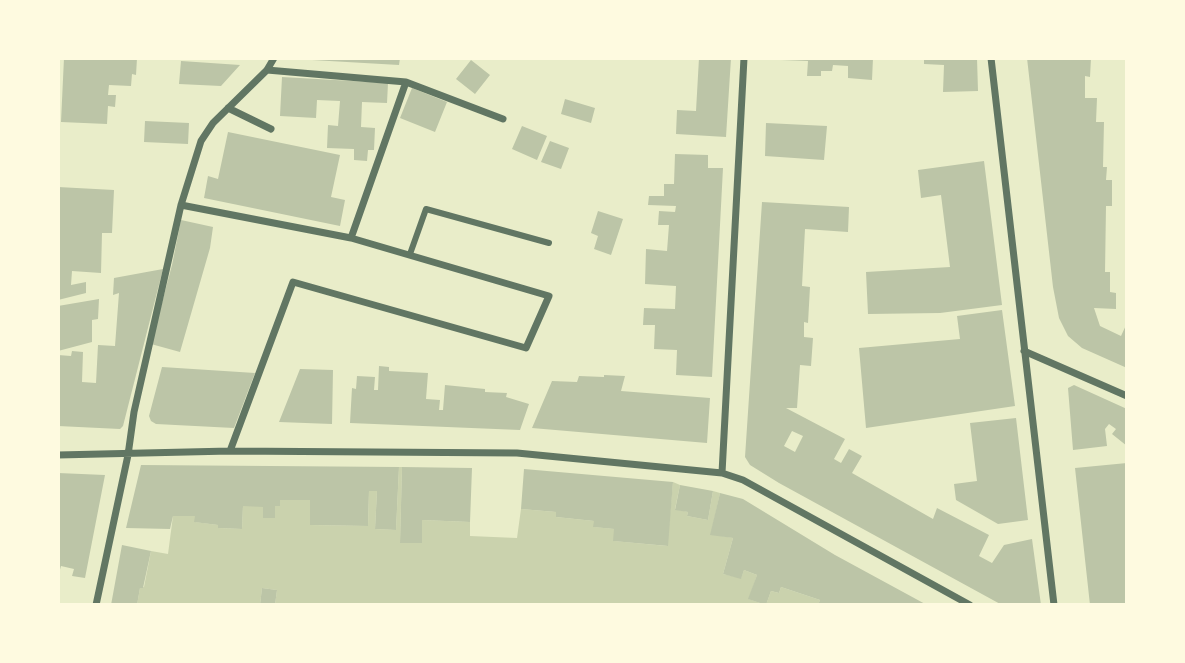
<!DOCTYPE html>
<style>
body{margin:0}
#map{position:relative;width:1185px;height:663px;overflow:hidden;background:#e9edc9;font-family:"Work Sans",sans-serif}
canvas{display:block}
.frame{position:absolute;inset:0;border:60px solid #fefae0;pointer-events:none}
</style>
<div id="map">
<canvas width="1185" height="663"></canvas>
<div class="frame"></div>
</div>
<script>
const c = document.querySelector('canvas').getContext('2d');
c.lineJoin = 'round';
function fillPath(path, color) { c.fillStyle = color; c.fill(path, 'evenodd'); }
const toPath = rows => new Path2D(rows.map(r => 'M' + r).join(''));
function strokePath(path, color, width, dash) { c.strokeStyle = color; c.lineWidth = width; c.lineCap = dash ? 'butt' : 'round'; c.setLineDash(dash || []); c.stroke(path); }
fillPath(toPath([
 [399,467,402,467,400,543,421,543,422,520,470,522,470,536,517,538,521,509,556,512,556,517,594,521,594,527,614,529,614,541,667,546,673,482,680,485,675,509,688,512,687,516,708,520,713,491,720,493,711,534,733,538,723,574,741,578,744,570,757,575,749,599,766,605,771,591,779,593,781,587,820,600,818,605,275,605,277,590,262,588,260,605,137,605,140,588,144,587,151,551,168,554,173,516,195,516,195,522,218,525,218,528,242,529,243,506,280,506,280,500,310,500,310,525,368,526,369,491,377,491,375,529,396,530]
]), '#cad2ad');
fillPath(toPath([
 [64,58,137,58,136,75,132,74,131,86,109,85,108,95,116,95,115,107,108,106,107,124,61,122],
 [312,58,400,58,399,65,312,60],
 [699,58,731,58,726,137,676,134,677,110,696,111],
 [781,58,873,58,872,80,848,78,848,66,833,65,832,71,821,71,821,76,807,76,808,61,781,60],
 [924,58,977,58,978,91,943,92,944,65,924,64],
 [1027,58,1091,58,1090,77,1085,76,1085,98,1097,98,1096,122,1104,122,1103,167,1107,167,1106,180,1112,180,1112,206,1106,206,1105,272,1110,272,1110,292,1116,293,1116,309,1094,308,1100,326,1121,336,1127,323,1127,368,1082,348,1068,336,1059,318,1053,287],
 [471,60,490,75,475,94,456,79],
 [181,61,240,65,221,86,179,84],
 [282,77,388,83,387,103,362,102,361,127,375,128,374,150,368,150,367,161,354,160,354,149,327,148,328,125,338,126,340,101,317,100,316,118,280,116],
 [412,88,447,102,435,132,400,118],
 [565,99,595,108,591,123,561,114],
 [145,121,189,123,188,144,144,142],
 [766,123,827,126,824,160,765,156],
 [522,126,547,136,537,160,512,149],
 [228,132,340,155,331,197,345,200,340,226,204,198,208,176,218,179],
 [550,141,569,148,561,169,541,162],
 [675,154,708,155,708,168,723,168,712,377,676,375,677,350,654,349,655,325,643,325,644,308,675,309,676,286,645,284,646,249,667,251,669,225,658,225,659,211,675,212,676,206,648,205,649,196,664,196,664,184,674,184],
 [984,161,1002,305,940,313,868,314,866,272,950,267,941,195,921,198,918,170],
 [58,187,114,190,112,233,102,233,101,273,72,271,71,285,86,282,86,293,58,300],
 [762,202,849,207,848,232,805,229,802,286,810,287,808,323,804,322,804,337,813,338,811,366,800,365,797,408,786,408,845,439,834,459,841,463,849,449,862,456,852,473,933,519,937,508,989,535,979,556,992,563,1004,545,1032,539,1041,605,1002,605,779,483,750,465,745,457],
 [792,431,803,436,795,452,784,446],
 [598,211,623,219,611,255,594,249,598,236,591,233],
 [181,220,213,227,210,248,180,352,151,344,172,265],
 [163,269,123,426,120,429,58,426,58,355,71,356,72,351,83,352,82,382,96,383,98,345,115,346,119,293,113,295,114,278],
 [99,299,98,319,92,320,92,342,58,351,58,306],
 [1002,310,1015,406,866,428,859,348,960,339,957,316],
 [379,366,389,367,389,371,428,373,426,399,440,400,439,410,443,410,445,385,485,389,485,392,507,393,506,397,529,404,520,430,350,423,352,388,356,389,357,376,375,377,374,390,378,390],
 [162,367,255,373,234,428,156,424,151,421,149,416],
 [300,369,333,370,332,424,279,422],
 [604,375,625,376,621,391,710,398,707,443,532,428,552,381,577,382,579,376,604,377],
 [1074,385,1127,409,1127,446,1112,434,1116,429,1109,424,1105,429,1107,446,1073,450,1068,388],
 [1016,418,1028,520,998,524,956,500,954,484,977,481,970,423],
 [1127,463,1127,605,1090,605,1075,468],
 [141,465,399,467,396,530,375,529,377,491,369,491,368,526,310,525,310,500,280,500,280,506,275,506,275,518,263,518,263,507,243,506,242,529,218,528,218,525,194,522,195,516,173,516,170,529,126,528],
 [402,467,472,468,470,522,422,520,422,543,400,543],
 [524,469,673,482,668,546,613,541,614,529,593,527,594,521,556,517,556,512,521,509],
 [58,473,105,475,85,578,72,576,74,569,61,566,58,577],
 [680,485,713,491,708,520,687,516,688,512,675,510],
 [720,493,743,499,835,555,927,605,818,605,820,600,781,587,779,593,771,591,766,605,748,599,757,575,744,570,741,579,723,574,733,538,710,535],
 [122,545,151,551,143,588,140,588,137,605,111,605],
 [262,588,277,590,275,605,260,605]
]), '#bcc5a7');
strokePath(toPath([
 [410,254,426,209,549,243]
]), '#617663', 6);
strokePath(toPath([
 [991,58,1054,605],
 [267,70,406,82,503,119],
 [228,108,271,129],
 [181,205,351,238,549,296,526,348,293,282,230,451],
 [351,238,406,82],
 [1024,351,1127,396],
 [58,455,230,451,517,453,722,473,743,480,970,605],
 [722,473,744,58],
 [96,605,128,455,134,412,181,205,201,141,213,123,267,70,274,58]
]), '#617663', 7);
</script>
